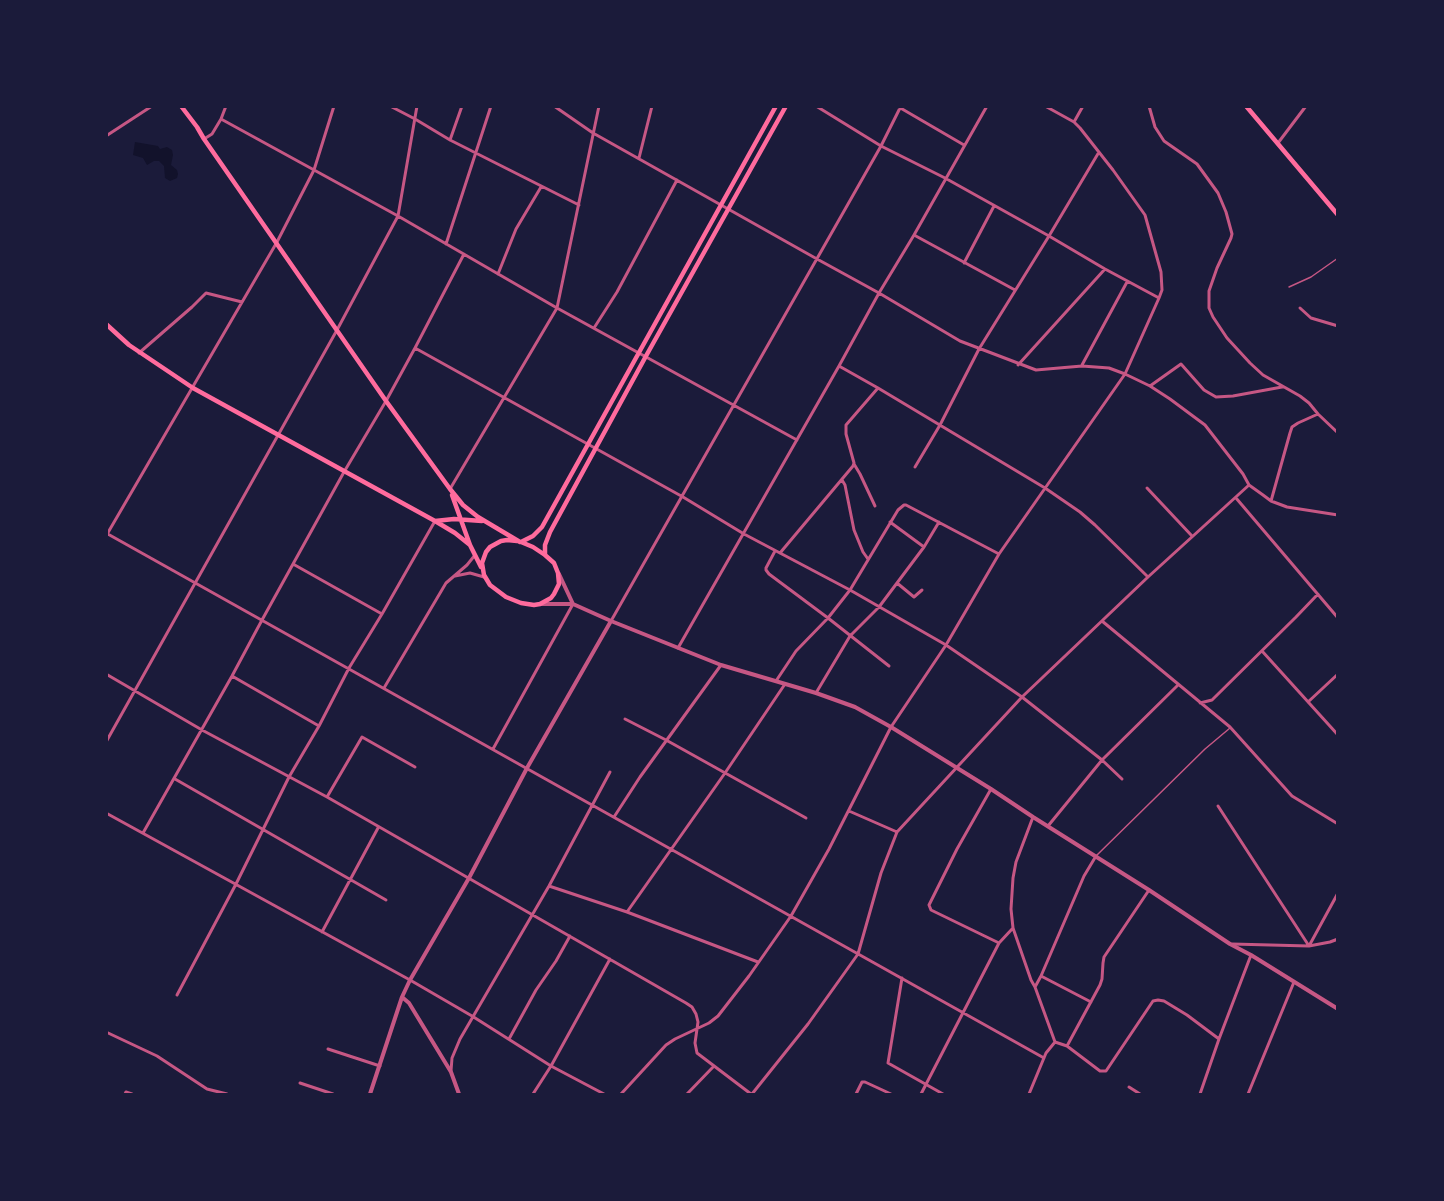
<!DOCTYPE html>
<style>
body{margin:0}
#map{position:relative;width:1444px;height:1201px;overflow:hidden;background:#1b1b3a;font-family:Montserrat,sans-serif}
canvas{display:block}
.frame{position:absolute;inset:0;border:108px solid #1b1b3a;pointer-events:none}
</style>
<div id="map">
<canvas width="1444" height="1201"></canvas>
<div class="frame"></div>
</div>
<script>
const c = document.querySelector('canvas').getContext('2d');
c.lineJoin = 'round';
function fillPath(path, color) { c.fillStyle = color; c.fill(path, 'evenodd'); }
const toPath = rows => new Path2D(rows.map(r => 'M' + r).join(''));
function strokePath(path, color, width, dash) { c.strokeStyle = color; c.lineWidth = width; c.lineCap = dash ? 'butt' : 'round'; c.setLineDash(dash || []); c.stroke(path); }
fillPath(toPath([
 [135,142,158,146,160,149,167,147,172,150,173,155,171,165,177,170,178,174,177,178,170,181,165,178,164,166,159,161,154,161,147,165,143,158,133,155]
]), '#12122b');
strokePath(toPath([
 [1289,287,1311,277,1338,258],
 [1097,855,1205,749,1230,728]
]), '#c65784', 1.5);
strokePath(toPath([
 [390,106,415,119,450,140,579,205],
 [554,106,593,133,817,259,879,293,960,341,1036,370,1082,366,1109,368,1125,374,1150,386,1170,399,1205,425,1243,474,1249,485,1263,495,1271,501,1287,507,1338,515],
 [816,106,881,146,945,178,1049,236,1105,269,1159,298],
 [897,106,964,145],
 [1149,106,1155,127,1164,141,1197,164,1218,193,1226,212,1232,234,1231,238,1217,268,1209,291,1209,308,1213,317,1227,338,1250,363,1263,375,1300,396,1309,403,1318,414,1338,433],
 [221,119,398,216,557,308,797,440],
 [1074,122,1083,106],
 [106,136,152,106],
 [204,139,212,134,221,119,226,106],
 [450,140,462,106],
 [1278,143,1306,106],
 [639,158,652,106],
 [914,235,1015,290],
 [446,244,491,106],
 [964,263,994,206],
 [498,274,516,229,541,187],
 [1300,308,1311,318,1338,326],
 [594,328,617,292,677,180],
 [415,348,683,497,744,534,850,590,946,645,1022,697,1102,760,1122,779],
 [139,353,192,307,206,293,242,302],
 [1018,365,1105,269],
 [1082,365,1127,282],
 [839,366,878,388,1045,488,1080,512,1095,525,1148,577],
 [1150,386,1181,364,1204,390,1216,397,1233,396,1282,387],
 [854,464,860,474,875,506],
 [915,467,940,425,979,349,1049,236,1099,152],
 [842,480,845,485,854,530,863,552,868,559],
 [1147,488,1192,536],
 [450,489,557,308,599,106],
 [1236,498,1338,618],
 [1271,501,1290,433,1292,427,1298,423,1318,414],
 [890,522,924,547],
 [106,533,1044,1058],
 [106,536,277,242,314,170,334,106],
 [775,551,766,568,766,570,769,574,828,618,889,666],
 [780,553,853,466,854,463,846,434,846,425,878,388],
 [293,564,382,614],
 [455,576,470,573,484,577],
 [897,583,914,597,922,590],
 [611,621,881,146,901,106],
 [1102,621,1230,727,1292,796,1338,824],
 [678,648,839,366,879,293,914,235,987,106],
 [1262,651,1338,735],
 [106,674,202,730,327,797,437,860,686,1003,692,1007,696,1014,698,1022,695,1043,697,1053,751,1094],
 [232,676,319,726],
 [776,681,796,651,828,618,850,590,898,510,904,505,906,505,999,554],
 [384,688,446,583,467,565,475,555],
 [816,693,850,636,879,607,924,547,939,522],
 [1308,702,1338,674],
 [1200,703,1212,700,1296,617,1318,594],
 [625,719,666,740,806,818],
 [106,742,337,330,398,216,417,106],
 [493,749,573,604],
 [175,779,386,900],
 [991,789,957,849,929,905,931,910,999,943],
 [327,797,362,737,415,767],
 [1218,806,1309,946,1338,893],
 [849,811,897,832],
 [106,813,410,980,472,1016,551,1066,604,1094],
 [614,817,640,777,721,665],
 [1033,817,1016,862,1013,878,1011,909,1013,928,1031,980,1035,987,1055,1042],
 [1048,826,1102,760,1178,685],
 [143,833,232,676,262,620,344,472,386,401,415,348,464,254],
 [549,886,627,912,758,962],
 [627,912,725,773,785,684],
 [322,932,378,828],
 [1232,944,1309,946,1330,942,1338,939],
 [1041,976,1091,1002],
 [902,978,888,1063,943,1094],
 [1035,987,1041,976,1084,876,1096,856],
 [177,995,236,884,289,777,319,726,349,668,382,614,435,521],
 [106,1032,157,1056,207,1089,227,1094],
 [509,1039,536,990,556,961,570,936],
 [1055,1042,1067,1046,1100,1071,1106,1071,1153,1001,1158,1000,1164,1001,1187,1015,1219,1039],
 [1067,1046,1100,985,1102,979,1103,963,1104,957,1149,890],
 [328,1049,380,1066],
 [451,1071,452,1058,460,1039,549,886,610,772],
 [300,1083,333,1094],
 [1129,1087,1140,1094],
 [125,1094,126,1092,132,1094],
 [533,1094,551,1066,610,959],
 [621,1094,666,1045,675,1039,709,1023,718,1016,749,976,791,916,829,849,891,727,946,645,999,554,1125,374,1159,298,1162,290,1161,272,1145,215,1113,170,1080,128,1074,122,1045,106],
 [687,1094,714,1066],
 [752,1094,808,1024,858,954,881,873,897,832,1022,697,1148,577,1249,485],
 [856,1094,862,1082,865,1082,891,1094],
 [921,1094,999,943,1013,928],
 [1029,1094,1046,1053,1055,1042],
 [1200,1094,1219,1039,1251,955],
 [1248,1094,1294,982]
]), '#c65784', 3);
strokePath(toPath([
 [559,574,573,604],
 [541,604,573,604,611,621,721,665,816,693,855,707,891,727,991,789,1033,817,1149,890,1230,944,1251,955,1338,1009],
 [402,997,409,1003,451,1072,459,1094],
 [370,1094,402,997,410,980,469,878,527,768,611,621]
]), '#c65784', 4);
strokePath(toPath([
 [181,106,197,127,204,139,386,401,450,489,463,505,478,517,520,542],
 [1246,106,1338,215],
 [106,324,129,345,193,388,435,521,455,533,470,545],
 [452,495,470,545,481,567],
 [435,521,454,519,482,521],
 [517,541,507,540,501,541,490,547,486,552,482,563,484,575,490,585,506,597,521,603,534,605,540,604,551,598,554,594,559,584,558,573,554,563,545,555,533,547,521,542],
 [521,542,533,536,542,527,776,106],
 [545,555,545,545,550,532,646,356,786,106]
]), '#ff6b9d', 4.5);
</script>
